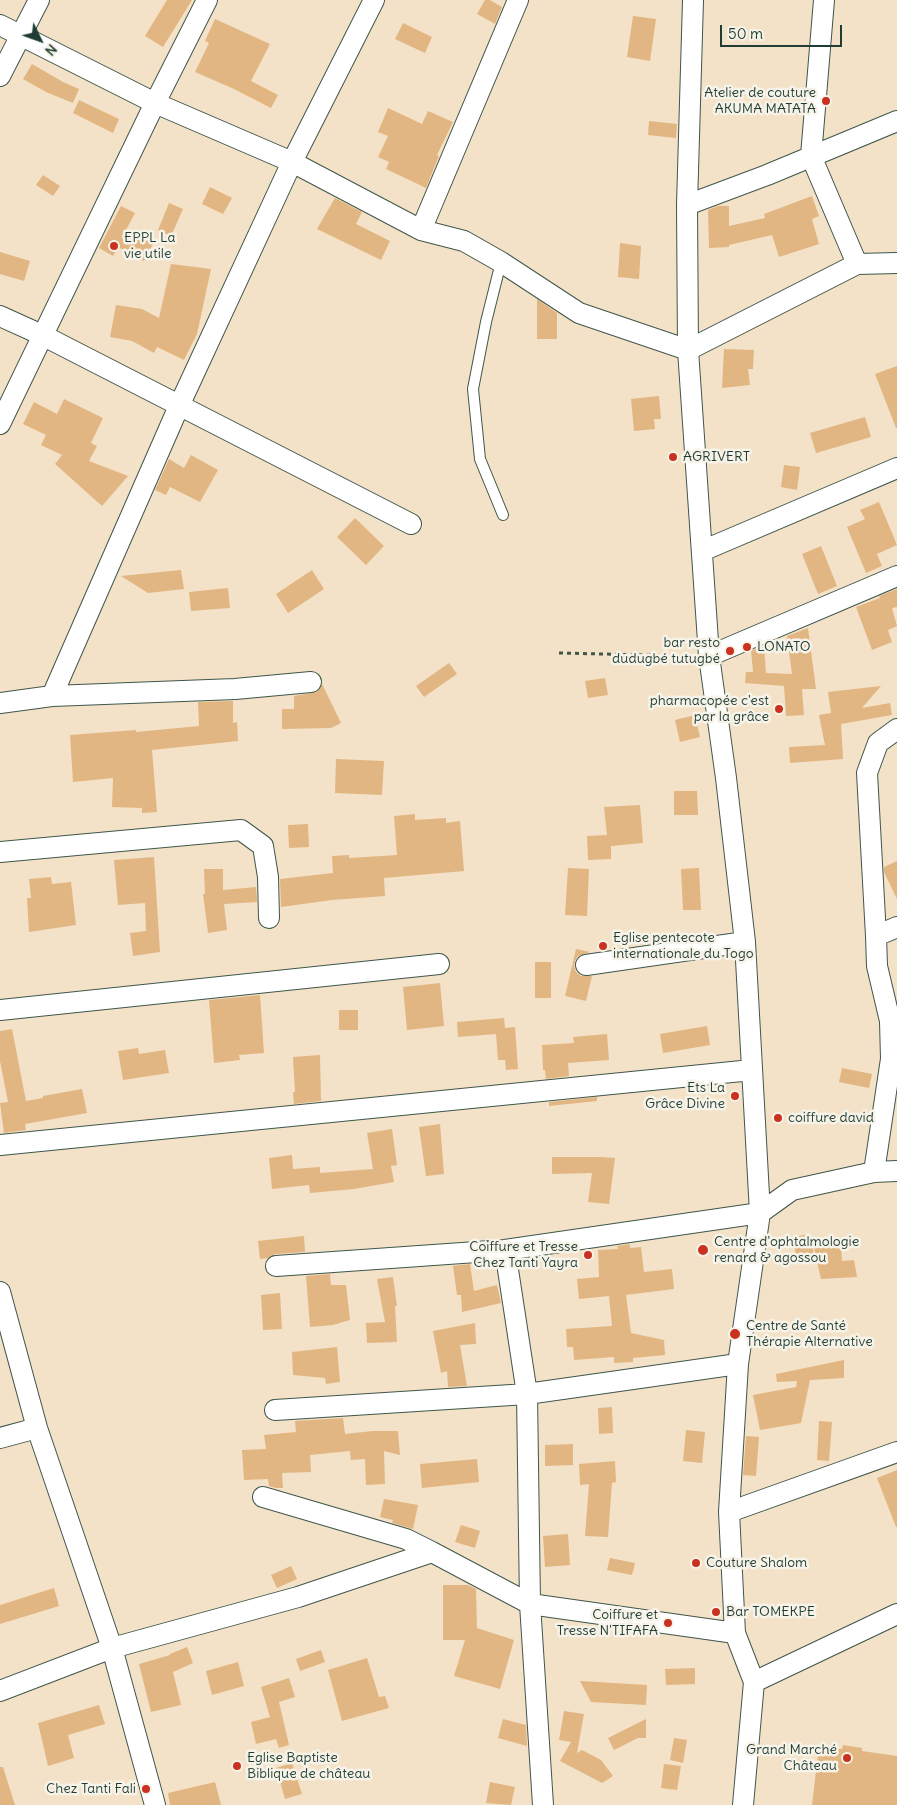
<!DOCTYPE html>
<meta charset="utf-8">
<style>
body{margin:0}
#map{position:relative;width:897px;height:1805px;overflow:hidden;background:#f3e2c7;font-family:Delius,sans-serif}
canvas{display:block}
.north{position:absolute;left:15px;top:15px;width:50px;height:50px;-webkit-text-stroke:4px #f7f3e8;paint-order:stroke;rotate:132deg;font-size:14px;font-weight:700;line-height:20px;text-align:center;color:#1f3d34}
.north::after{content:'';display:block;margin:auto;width:18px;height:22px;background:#1f3d34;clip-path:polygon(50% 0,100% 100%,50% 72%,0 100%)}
.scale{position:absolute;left:720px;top:25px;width:122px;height:22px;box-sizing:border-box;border:2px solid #1f3d34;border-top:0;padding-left:6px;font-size:15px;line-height:18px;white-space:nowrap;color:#1f3d34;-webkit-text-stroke:4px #f7f3e8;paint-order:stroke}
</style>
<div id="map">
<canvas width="897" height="1805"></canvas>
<div class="north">N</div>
<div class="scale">50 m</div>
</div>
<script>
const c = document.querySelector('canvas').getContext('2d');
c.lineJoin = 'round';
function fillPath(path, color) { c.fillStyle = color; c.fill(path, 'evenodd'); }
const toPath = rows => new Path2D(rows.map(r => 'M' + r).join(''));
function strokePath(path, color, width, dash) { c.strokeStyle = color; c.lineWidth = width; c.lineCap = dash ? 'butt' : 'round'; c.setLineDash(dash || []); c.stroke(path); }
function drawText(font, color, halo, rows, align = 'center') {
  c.font = font + ' Delius,sans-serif'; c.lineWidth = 5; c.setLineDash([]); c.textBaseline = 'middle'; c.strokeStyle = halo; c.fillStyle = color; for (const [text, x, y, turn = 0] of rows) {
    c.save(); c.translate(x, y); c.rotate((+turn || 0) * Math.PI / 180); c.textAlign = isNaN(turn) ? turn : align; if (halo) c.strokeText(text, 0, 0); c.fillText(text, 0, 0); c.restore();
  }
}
fillPath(toPath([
 [167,0,192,0,163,47,145,36],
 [485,0,490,0,502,7,495,24,477,14],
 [633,16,656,19,650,61,627,57],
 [215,19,270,44,251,81,278,95,271,108,234,89,195,72,209,43,205,41],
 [403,23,432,37,425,53,395,39],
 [32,64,63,82,79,89,73,103,46,92,23,79],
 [79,100,119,119,113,133,73,113],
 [388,108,422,124,428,111,453,122,437,155,439,156,426,188,386,169,389,162,378,157,388,136,378,132],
 [649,121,677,124,676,138,648,135],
 [43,175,60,186,53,196,36,185],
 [210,187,232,198,223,214,202,204],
 [812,196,819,216,812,219,819,244,779,257,772,235,729,245,729,247,709,248,708,210,718,206,729,206,729,226,765,218,764,214],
 [335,198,362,212,356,224,390,241,381,260,317,229],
 [169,203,183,209,171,236,158,230],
 [121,206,135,213,126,230,153,244,144,261,118,247,113,256,99,248],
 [620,243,641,246,639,279,618,277],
 [0,252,30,261,24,281,0,274],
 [171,264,211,269,197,334,184,360,157,347,154,353,132,341,110,337,116,305,142,309,159,318],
 [537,299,557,313,557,339,537,339],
 [724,349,754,350,753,369,748,369,750,385,722,388],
 [897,366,897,428,896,428,875,374],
 [659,396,661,419,654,419,655,429,634,431,631,399],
 [64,399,103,418,91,443,97,446,89,461,128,476,102,506,55,464,62,455,41,445,46,435,23,424,34,402,57,414],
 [865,417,871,437,816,453,810,433],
 [191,455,218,470,200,502,170,487,166,495,155,490,169,459,184,468],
 [784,465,800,467,797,490,781,487],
 [879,502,897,545,877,554,882,566,866,573,847,527,865,519,860,510],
 [355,518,384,546,366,565,337,537],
 [821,546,837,586,818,594,802,554],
 [181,570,184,589,148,593,121,576],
 [312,570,324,589,288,613,276,594],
 [228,588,230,608,191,611,189,592],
 [897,589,897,607,892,608,897,626,888,630,892,642,872,650,856,607,880,598,879,596],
 [808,628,816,689,802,689,804,715,786,716,784,686,745,683,746,672,753,672,751,651,764,645,766,673,792,674,787,636],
 [449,663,457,674,424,697,416,686],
 [605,678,608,695,588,698,585,681],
 [322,684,341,723,331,728,282,729,282,709,294,709,294,696,317,692],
 [881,686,862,708,890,703,892,715,841,724,843,759,790,763,789,747,825,745,819,715,831,713,828,692],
 [233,701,233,723,237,722,238,741,152,750,157,812,142,813,142,808,112,807,113,778,73,782,70,735,136,730,136,732,199,726,198,702],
 [695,715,700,737,680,742,675,720],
 [336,759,384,761,382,795,335,793],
 [674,791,697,791,698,815,674,815],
 [640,805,643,843,611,846,611,859,588,860,587,836,607,835,604,807],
 [415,814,415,820,446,818,446,823,460,821,464,871,384,878,385,896,332,900,281,907,280,879,333,873,332,856,349,855,349,858,397,855,394,816],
 [308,824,309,847,289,848,288,825],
 [154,857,160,952,133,956,130,933,146,931,145,903,118,905,114,860],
 [897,861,897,899,884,872,884,867],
 [568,868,589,869,587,916,565,915],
 [699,868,701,910,683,910,681,869],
 [204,869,223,869,223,890,256,887,257,902,224,904,227,930,208,933,203,894,205,894],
 [51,877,52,884,71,882,76,925,29,932,27,898,31,898,29,879],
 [576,949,590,952,578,956,575,961,574,966,576,972,581,976,592,976,586,1001,565,996],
 [535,962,551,962,551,998,535,998],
 [440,983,444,1026,407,1030,403,987],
 [260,995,264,1053,239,1055,240,1060,214,1063,209,1000],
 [339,1010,358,1010,358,1030,339,1030],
 [504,1018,505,1028,515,1027,518,1069,506,1070,505,1060,498,1060,496,1034,458,1037,457,1022],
 [707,1026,710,1045,663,1053,660,1034],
 [12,1029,26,1101,43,1098,43,1096,82,1089,87,1113,25,1124,26,1130,4,1133,0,1103,8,1102,0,1061,0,1031],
 [607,1034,609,1060,568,1063,569,1076,546,1079,545,1070,543,1070,542,1045,574,1043,573,1037],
 [138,1048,139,1054,165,1050,169,1073,123,1080,118,1051],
 [320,1055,321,1101,294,1104,293,1092,295,1092,293,1057],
 [842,1068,872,1074,869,1088,839,1082],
 [597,1097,597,1101,549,1106,549,1102],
 [440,1124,444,1174,426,1176,419,1127],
 [392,1129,397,1165,391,1166,394,1182,354,1189,310,1193,309,1185,272,1189,269,1158,292,1155,293,1169,320,1167,320,1173,373,1169,367,1133],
 [552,1157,600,1157,615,1158,609,1204,588,1202,592,1173,552,1174],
 [810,1234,815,1260,797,1263,793,1237],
 [304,1236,305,1252,275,1254,268,1258,260,1259,258,1241],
 [630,1244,630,1248,641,1247,644,1272,672,1269,674,1289,626,1295,631,1333,664,1340,665,1355,633,1358,633,1362,614,1363,614,1357,574,1360,573,1347,567,1347,566,1329,612,1326,609,1296,579,1299,577,1279,599,1277,598,1250,618,1249,617,1246],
 [841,1245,842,1261,854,1260,857,1277,821,1279,814,1248],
 [470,1264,474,1291,497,1285,501,1303,462,1312,461,1295,457,1295,453,1266],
 [330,1274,331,1285,346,1285,350,1320,333,1325,310,1327,306,1276],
 [393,1277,397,1306,395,1306,397,1342,367,1343,366,1323,385,1322,377,1279],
 [280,1293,282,1329,263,1330,261,1295],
 [475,1323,476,1344,460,1345,467,1386,448,1387,447,1371,441,1373,433,1331],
 [337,1347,340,1382,326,1384,325,1378,293,1375,292,1352],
 [844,1360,844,1378,810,1380,801,1423,760,1430,753,1395,796,1387,797,1381,777,1382,776,1374],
 [612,1407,613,1433,599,1434,598,1408],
 [343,1418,345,1434,373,1431,398,1431,400,1455,384,1451,385,1484,366,1485,365,1459,351,1460,350,1451,310,1455,311,1472,282,1473,283,1488,276,1488,269,1486,268,1479,244,1480,242,1450,266,1449,264,1435,296,1432,295,1421],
 [819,1421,832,1422,829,1461,817,1460],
 [686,1430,705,1432,702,1463,683,1461],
 [746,1436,759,1437,756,1476,743,1475],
 [573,1444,573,1465,545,1466,545,1445],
 [477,1459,479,1482,422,1488,420,1464],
 [615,1461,616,1482,612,1483,608,1537,585,1536,589,1484,580,1485,579,1464],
 [897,1470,897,1527,896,1527,877,1478],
 [384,1499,418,1505,413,1529,392,1523,393,1520,380,1517],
 [461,1525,480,1531,475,1548,455,1542],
 [568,1534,570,1565,545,1567,543,1536],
 [610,1558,635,1563,632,1575,607,1570],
 [291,1566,297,1579,277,1588,271,1575],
 [443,1585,468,1585,476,1589,477,1628,514,1640,500,1689,454,1676,465,1640,443,1640],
 [54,1588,59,1606,0,1624,0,1605],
 [187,1647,193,1663,173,1672,181,1705,151,1712,139,1664,170,1655,170,1654],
 [321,1650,325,1662,300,1671,296,1659],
 [367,1658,379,1697,385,1696,389,1708,342,1721,328,1670],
 [238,1662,244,1686,212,1695,206,1671],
 [695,1668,695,1684,666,1685,665,1669],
 [289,1678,295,1697,279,1702,289,1745,279,1748,276,1739,256,1744,251,1722,270,1717,261,1687],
 [580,1681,647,1685,646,1705,591,1702],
 [99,1705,105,1724,68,1735,74,1758,48,1766,38,1723],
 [564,1711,584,1714,577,1753,582,1750,601,1760,613,1776,602,1783,560,1761,571,1742,559,1740],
 [503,1719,526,1725,527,1746,498,1738],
 [646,1719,646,1738,638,1738,614,1750,608,1738],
 [674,1738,687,1740,683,1763,670,1760],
 [843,1745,862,1748,862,1751,897,1756,897,1805,812,1805,819,1746,842,1749],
 [292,1763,302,1794,285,1799,276,1768],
 [664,1764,681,1766,677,1790,661,1788],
 [0,1767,3,1767,15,1805,0,1805],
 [215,1782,221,1805,170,1805,168,1793],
 [490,1782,515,1787,511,1805,486,1803]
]), '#e2b682');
const lane = toPath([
 [501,262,486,322,473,389,480,459,503,515]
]);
const street = toPath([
 [518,0,421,230,464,241,501,262,579,313,688,350,857,264,897,263],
 [693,0,687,205,688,350,709,656,726,778,745,942,760,1213,738,1364,729,1512,735,1633,754,1682,743,1805],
 [824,0,811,156,857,264],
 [0,25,155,103,292,162,421,230],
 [0,76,39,0],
 [687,205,767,175,897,121],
 [0,316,42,335,411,524],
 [0,424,155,103,207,0],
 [702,551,897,468],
 [709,656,897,576],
 [52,696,179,406,292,162,374,0],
 [0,703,52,696,235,689,311,682],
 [0,852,241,830,263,846,268,877,269,918],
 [876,936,897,927],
 [586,965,745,942],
 [0,1010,439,964],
 [0,1145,752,1070],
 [874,1172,891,1059,890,1021,877,966,876,936,867,773,878,743,897,729],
 [505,1250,527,1394,530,1604,543,1805],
 [276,1266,505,1250,760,1213,792,1190,874,1172,897,1171],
 [0,1292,37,1428,112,1648,155,1805],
 [275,1410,527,1394,738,1364],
 [0,1438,37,1428],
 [263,1497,406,1539,432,1552],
 [729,1512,897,1452],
 [754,1682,897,1614],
 [0,1691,112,1648,298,1597,432,1552,530,1604,735,1633]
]);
strokePath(lane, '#3f564a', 12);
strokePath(street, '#3f564a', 22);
strokePath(toPath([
 [559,653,693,656]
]), '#3f564a', 3, [4, 4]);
strokePath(lane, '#fff', 10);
strokePath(street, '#fff', 20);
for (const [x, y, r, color] of [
 [826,101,5,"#c8321e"],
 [114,246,5,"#c8321e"],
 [673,457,5,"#c8321e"],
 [747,647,5,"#c8321e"],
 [730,651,5,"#c8321e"],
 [779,709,5,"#c8321e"],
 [603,946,5,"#c8321e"],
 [735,1096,5,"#c8321e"],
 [778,1118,5,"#c8321e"],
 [703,1250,6,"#c8321e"],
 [588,1255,5,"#c8321e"],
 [735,1334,6,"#c8321e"],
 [696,1563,5,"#c8321e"],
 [716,1612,5,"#c8321e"],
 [668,1623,5,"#c8321e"],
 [847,1758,5,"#c8321e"],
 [237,1766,5,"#c8321e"],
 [146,1789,5,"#c8321e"]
]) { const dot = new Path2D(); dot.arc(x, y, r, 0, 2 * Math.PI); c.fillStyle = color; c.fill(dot); strokePath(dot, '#f7f3e8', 2); }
drawText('14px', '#1f3d34', '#f7f3e8', [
 ["Atelier de couture",816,93,"right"],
 ["AKUMA MATATA",816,109,"right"],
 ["EPPL La",124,238],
 ["vie utile",124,254],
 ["AGRIVERT",683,457],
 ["bar resto",720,643,"right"],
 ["dudugbé tutugbé",720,659,"right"],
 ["LONATO",757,647],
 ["pharmacopée c'est",769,701,"right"],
 ["par la grâce",769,717,"right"],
 ["Eglise pentecote",613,938],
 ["internationale du Togo",613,954],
 ["Ets La",725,1088,"right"],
 ["Grâce Divine",725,1104,"right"],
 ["coiffure david",788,1118],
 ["Centre d'ophtalmologie",714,1242],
 ["renard & agossou",714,1258],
 ["Coiffure et Tresse",578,1247,"right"],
 ["Chez Tanti Yayra",578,1263,"right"],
 ["Centre de Santé",746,1326],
 ["Thérapie Alternative",746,1342],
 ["Couture Shalom",706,1563],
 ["Bar TOMEKPE",726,1612],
 ["Coiffure et",658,1615,"right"],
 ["Tresse N'TIFAFA",658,1631,"right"],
 ["Grand Marché",837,1750,"right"],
 ["Château",837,1766,"right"],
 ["Eglise Baptiste",247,1758],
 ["Biblique de château",247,1774],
 ["Chez Tanti Fali",136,1789,"right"]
], 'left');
</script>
